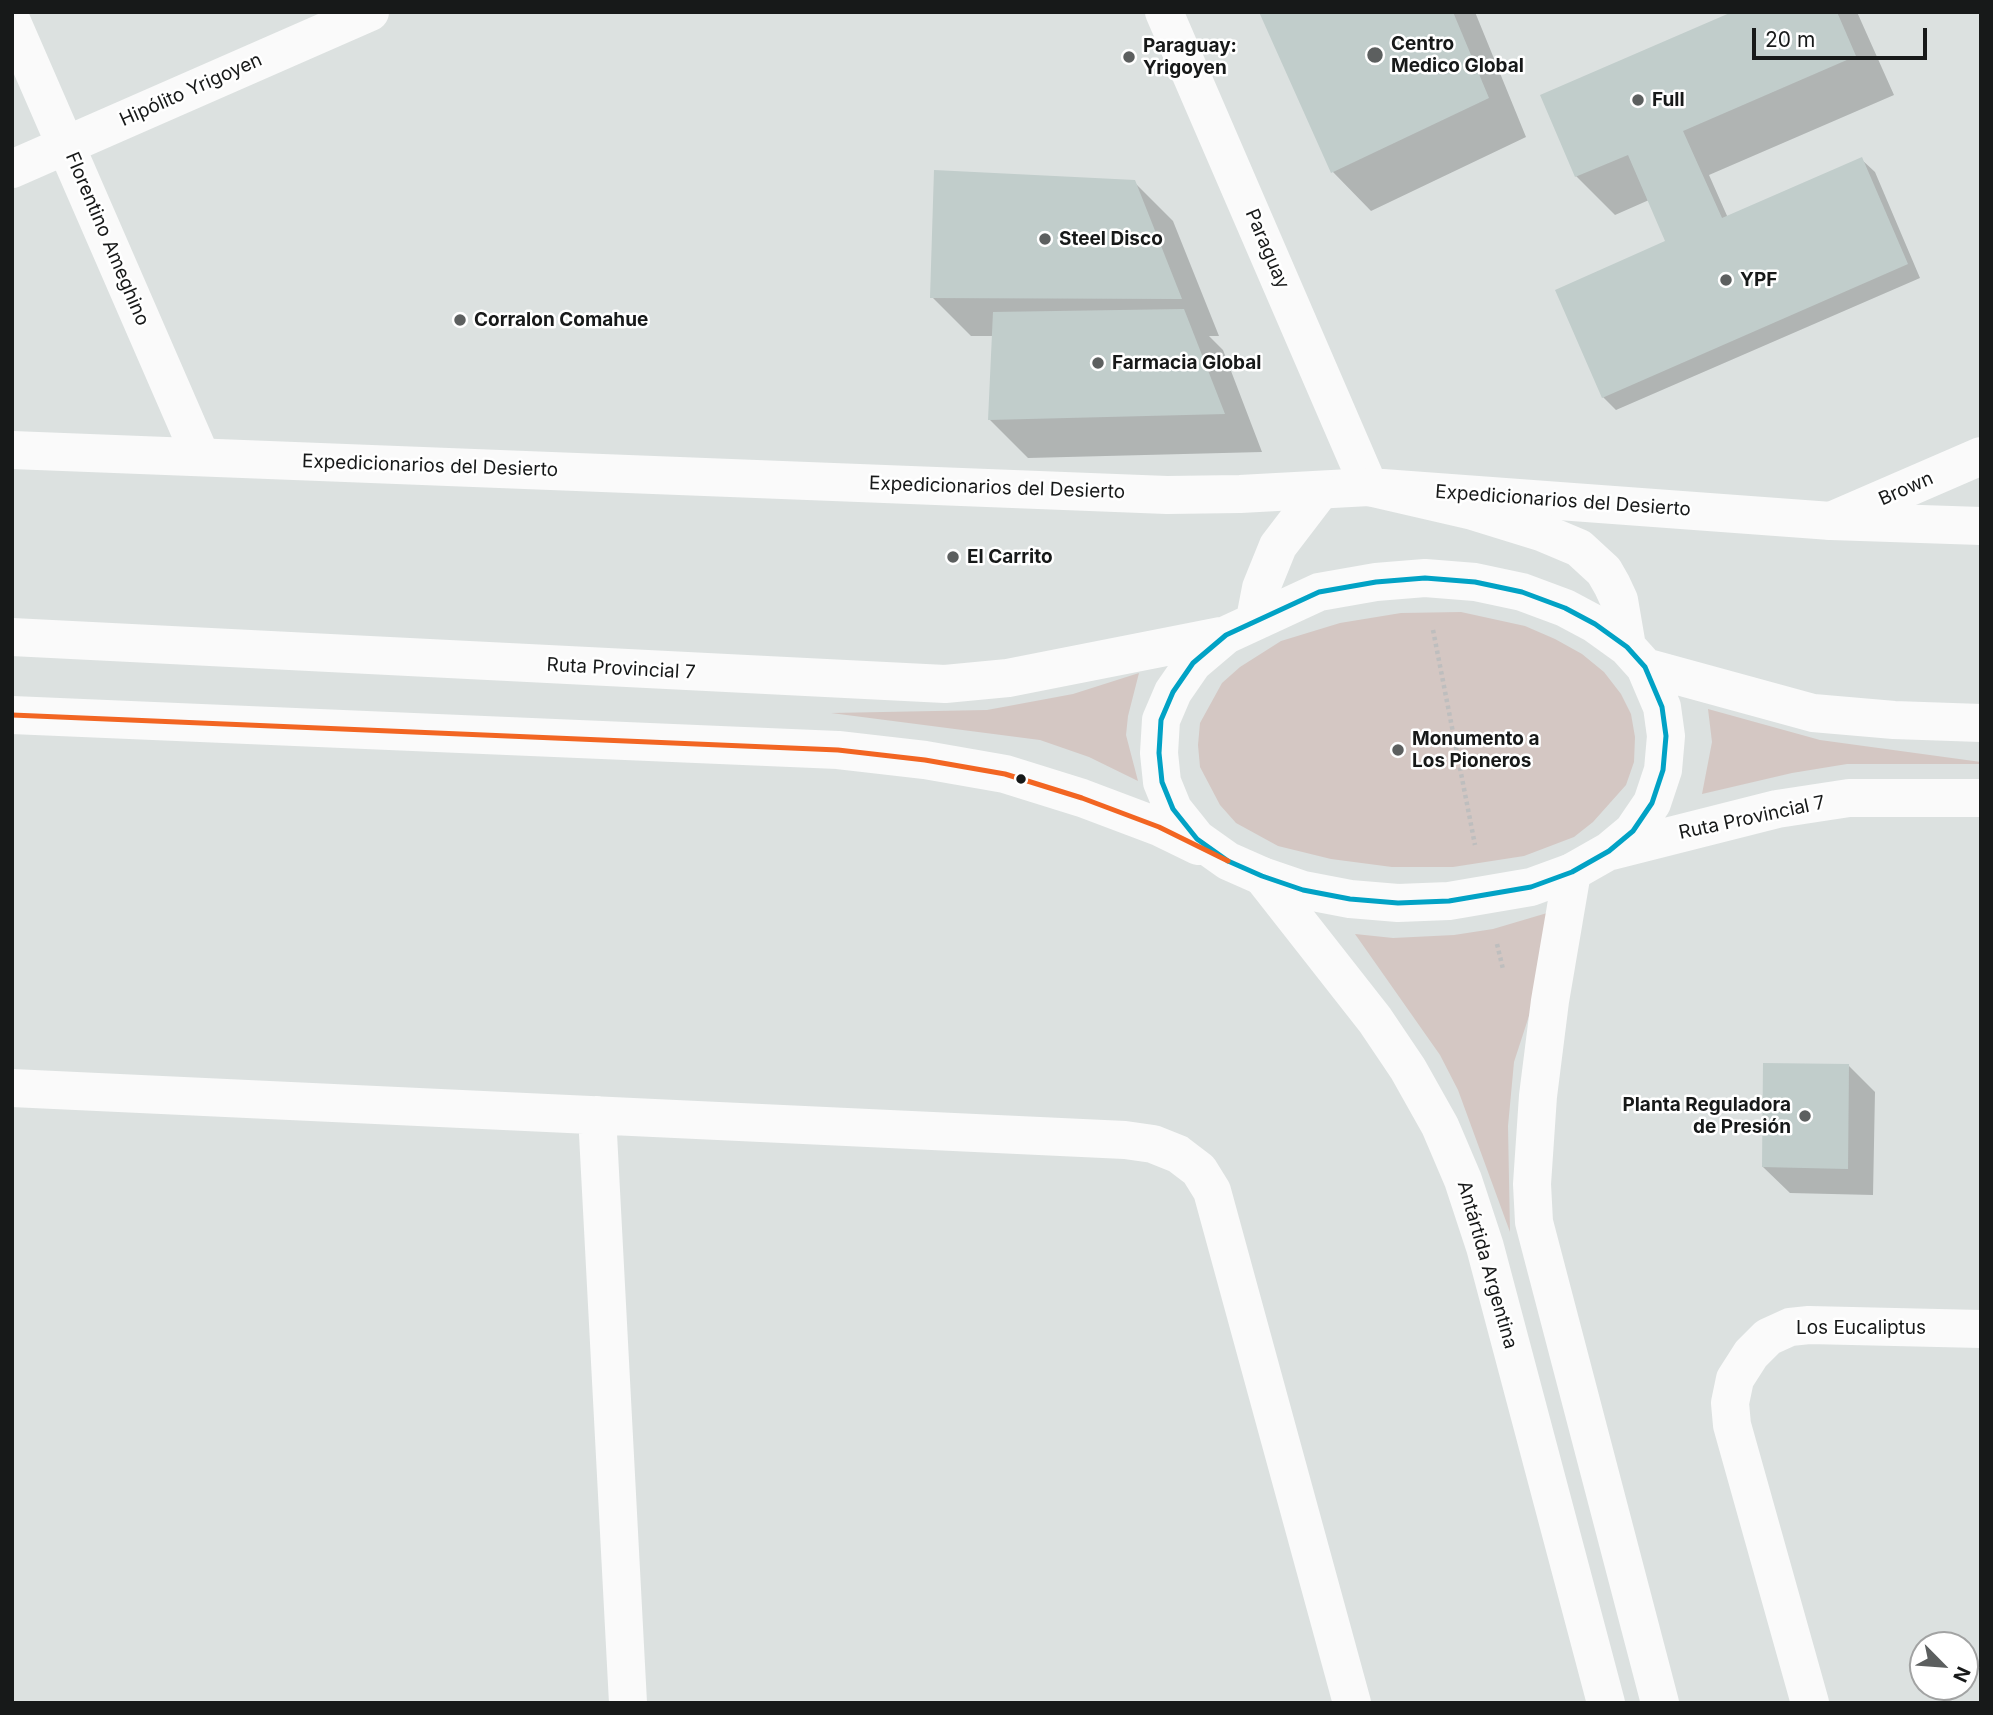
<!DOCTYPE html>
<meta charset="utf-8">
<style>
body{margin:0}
#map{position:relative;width:1993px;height:1715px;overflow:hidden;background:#dce1e0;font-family:Inter,sans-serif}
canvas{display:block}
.frame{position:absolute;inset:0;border:14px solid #171919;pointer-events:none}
.north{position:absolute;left:1909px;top:1631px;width:70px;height:70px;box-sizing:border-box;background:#fff;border:2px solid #a2a3a3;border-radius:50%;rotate:115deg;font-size:19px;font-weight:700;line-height:28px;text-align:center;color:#171919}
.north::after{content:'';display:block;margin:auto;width:24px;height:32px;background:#5c5f5f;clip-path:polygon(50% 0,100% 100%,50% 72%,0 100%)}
.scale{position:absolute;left:1752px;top:28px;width:175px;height:32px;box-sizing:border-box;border:4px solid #171919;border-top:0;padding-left:9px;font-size:21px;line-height:24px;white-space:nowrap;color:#171919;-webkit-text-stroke:5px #fff;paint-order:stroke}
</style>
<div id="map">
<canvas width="1993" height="1715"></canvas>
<div class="frame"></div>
<div class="north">N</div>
<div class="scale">20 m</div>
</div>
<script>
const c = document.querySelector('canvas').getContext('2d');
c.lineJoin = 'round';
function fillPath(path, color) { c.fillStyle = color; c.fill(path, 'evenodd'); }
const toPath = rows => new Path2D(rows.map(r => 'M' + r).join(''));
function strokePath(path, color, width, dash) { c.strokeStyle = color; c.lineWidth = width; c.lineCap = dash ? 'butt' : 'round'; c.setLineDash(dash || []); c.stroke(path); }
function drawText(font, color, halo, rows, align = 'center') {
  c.font = font + ' Inter,sans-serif'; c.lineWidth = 5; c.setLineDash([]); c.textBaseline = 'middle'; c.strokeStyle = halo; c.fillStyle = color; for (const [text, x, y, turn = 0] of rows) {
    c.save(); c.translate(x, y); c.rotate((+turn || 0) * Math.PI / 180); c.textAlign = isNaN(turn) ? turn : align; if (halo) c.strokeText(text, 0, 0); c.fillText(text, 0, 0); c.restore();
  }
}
fillPath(toPath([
 [1461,612,1525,626,1555,639,1582,654,1604,672,1621,694,1631,714,1635,737,1634,762,1626,785,1593,822,1574,837,1524,856,1453,867,1392,867,1331,859,1278,846,1236,823,1220,805,1200,767,1198,745,1200,723,1222,683,1240,667,1281,641,1340,623,1401,613],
 [1139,673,1128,716,1126,735,1138,781,1089,757,1040,740,831,713,987,710,1073,694],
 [1708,709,1820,740,1981,762,1981,764,1847,764,1792,773,1702,794,1712,742],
 [1564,908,1514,1062,1508,1126,1510,1232,1458,1090,1440,1055,1355,934,1393,938,1454,935,1493,929]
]), '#d4c7c3');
fillPath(toPath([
 [1261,12,1475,12,1526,137,1371,211,1333,172],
 [1736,12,1857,12,1894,95,1709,175,1728,218,1861,159,1875,172,1920,278,1616,410,1603,397,1667,242,1649,200,1615,215,1576,176,1543,96],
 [1134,182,1173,221,1219,336,1209,336,1223,350,1262,452,1028,458,990,420,994,336,971,336,932,297],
 [1849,1066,1875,1092,1873,1195,1790,1193,1763,1167]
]), '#0003');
fillPath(toPath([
 [1259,12,1453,12,1489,98,1331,173],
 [1732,12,1837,12,1856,56,1683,131,1722,218,1862,157,1908,264,1602,398,1555,290,1665,241,1628,155,1575,177,1540,95],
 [934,170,1135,180,1182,299,930,298],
 [1184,309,1225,414,988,420,993,312],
 [1763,1063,1849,1064,1848,1169,1762,1167]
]), '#c1cdcb');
strokePath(toPath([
 [1433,630,1475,845],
 [1497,944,1503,969]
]), '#bebebe', 4.5, [3.5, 3.5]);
strokePath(toPath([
 [12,22,201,457],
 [12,169,370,12],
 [1831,521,1981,456],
 [12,1088,1125,1140,1153,1144,1178,1154,1199,1170,1212,1191,1352,1703],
 [597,1115,628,1703],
 [1810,1703,1732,1425,1730,1403,1735,1379,1751,1354,1768,1337,1790,1327,1809,1325,1981,1329]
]), '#fafafa', 38);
strokePath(toPath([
 [1164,12,1369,487],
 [12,450,1167,495,1240,494,1369,487,1831,521,1981,526],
 [1572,872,1550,1001,1538,1096,1532,1184,1534,1222,1660,1703],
 [1262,876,1375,1020,1408,1069,1440,1126,1463,1180,1485,1247,1606,1703]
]), '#fafafa', 38);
strokePath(toPath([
 [1369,487,1473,511,1541,532,1579,548,1604,571,1612,585,1619,600,1627,647],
 [1425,578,1475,582,1522,592,1565,608,1595,624,1627,647,1645,667,1662,707,1666,736,1663,770,1652,803,1633,831,1609,851,1572,872,1531,887,1449,901,1398,903,1350,899,1303,890,1262,876,1228,861,1197,839,1173,809,1162,782,1159,753,1161,720,1173,692,1193,663,1226,635,1319,592,1376,582,1425,578],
 [1255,619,1261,588,1278,546,1320,491],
 [12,637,945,684,1008,678,1221,636],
 [1645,667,1813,713,1894,720,1981,723],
 [12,715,838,750,925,760,1005,774,1082,798,1159,827,1198,846],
 [1611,851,1777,809,1849,798,1981,798]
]), '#fafafa', 38);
strokePath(toPath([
 [1425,578,1475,582,1522,592,1565,608,1595,624,1627,647,1645,667,1662,707,1666,736,1663,770,1652,803,1633,831,1609,851,1572,872,1531,887,1449,901,1398,903,1350,899,1303,890,1262,876,1228,861,1197,839,1173,809,1162,782,1159,753,1161,720,1173,692,1193,663,1226,635,1319,592,1376,582,1425,578]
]), '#01a2c5', 5);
strokePath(toPath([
 [12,715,838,750,925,760,1005,774,1082,798,1159,827,1228,861]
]), '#f26522', 5);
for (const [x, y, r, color] of [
 [1375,55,9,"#5c5f5f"],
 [1129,57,7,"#5c5f5f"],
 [1638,100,7,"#5c5f5f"],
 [1045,239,7,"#5c5f5f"],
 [1726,280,7,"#5c5f5f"],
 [460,320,7,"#5c5f5f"],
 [1098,363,7,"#5c5f5f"],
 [953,557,7,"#5c5f5f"],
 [1398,750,7,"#5c5f5f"],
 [1021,779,6,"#171919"],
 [1805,1116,7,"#5c5f5f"]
]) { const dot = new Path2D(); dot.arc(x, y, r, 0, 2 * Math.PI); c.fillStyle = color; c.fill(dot); strokePath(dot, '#fff', 2.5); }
drawText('bold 19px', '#171919', '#fff', [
 ["Centro",1391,44],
 ["Medico Global",1391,66],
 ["Paraguay:",1143,46],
 ["Yrigoyen",1143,68],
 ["Full",1652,100],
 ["Steel Disco",1059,239],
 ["YPF",1740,280],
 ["Corralon Comahue",474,320],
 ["Farmacia Global",1112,363],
 ["El Carrito",967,557],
 ["Monumento a",1412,739],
 ["Los Pioneros",1412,761],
 ["Planta Reguladora",1791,1105,"right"],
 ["de Presión",1791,1127,"right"]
], 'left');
drawText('19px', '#171919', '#fff', [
 ["Hipólito Yrigoyen",191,90,-24],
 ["Florentino Ameghino",107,239,67],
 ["Paraguay",1267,249,67],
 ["Expedicionarios del Desierto",430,466,2],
 ["Expedicionarios del Desierto",997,488,2],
 ["Brown",1906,489,-24],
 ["Expedicionarios del Desierto",1563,501,4],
 ["Ruta Provincial 7",621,669,3],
 ["Ruta Provincial 7",1752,818,-12],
 ["Antártida Argentina",1487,1265,74],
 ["Los Eucaliptus",1861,1328]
]);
</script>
